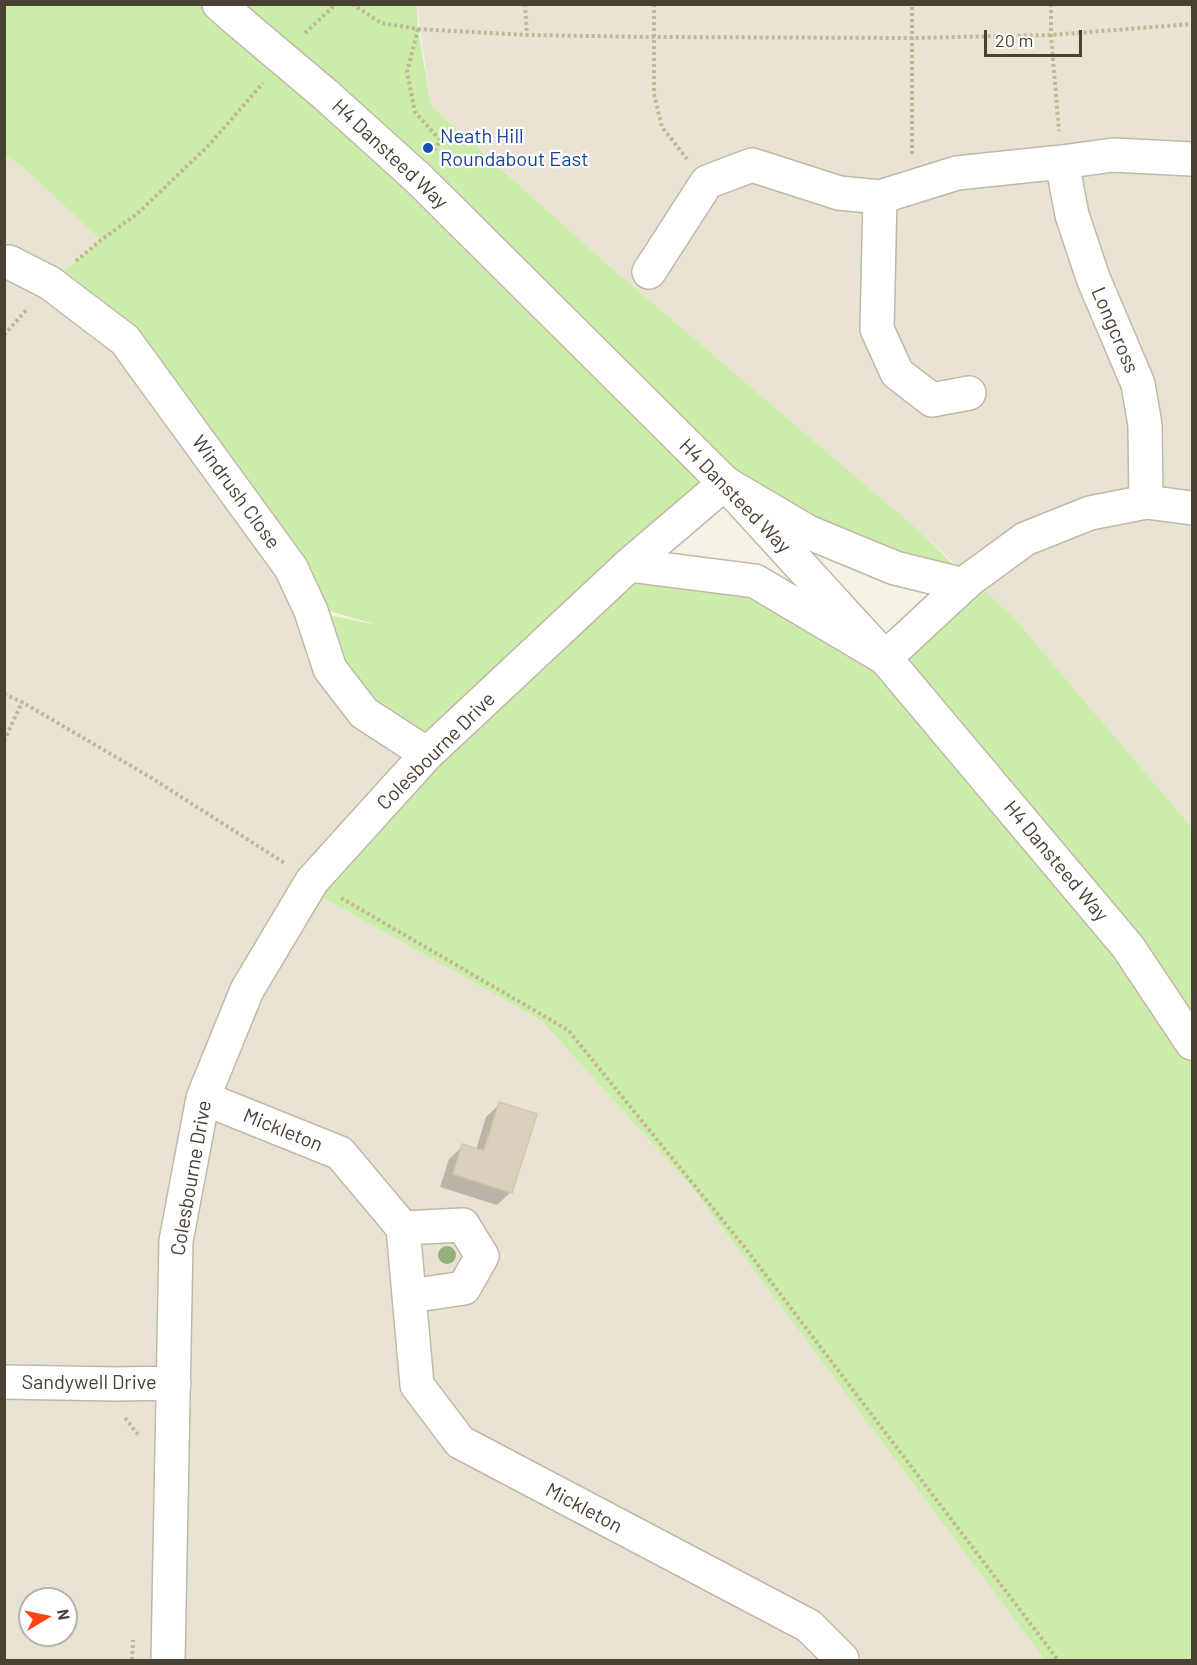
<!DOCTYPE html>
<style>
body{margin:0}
#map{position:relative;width:1197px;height:1665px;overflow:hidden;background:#f5f1e5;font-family:Barlow,sans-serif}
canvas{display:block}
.frame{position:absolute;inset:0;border:6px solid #484134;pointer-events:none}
.north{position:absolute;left:18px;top:1587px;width:60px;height:60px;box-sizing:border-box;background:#fff;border:2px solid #b6b3ae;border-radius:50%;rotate:81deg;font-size:16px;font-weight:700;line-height:24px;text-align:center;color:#484134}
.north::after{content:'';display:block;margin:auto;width:21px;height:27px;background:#ff4312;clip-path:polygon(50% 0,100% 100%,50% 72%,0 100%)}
.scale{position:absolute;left:984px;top:30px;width:98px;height:27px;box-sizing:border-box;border:3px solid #484134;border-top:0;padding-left:8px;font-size:18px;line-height:21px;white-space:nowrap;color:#484134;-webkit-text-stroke:4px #fff;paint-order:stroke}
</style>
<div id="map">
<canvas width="1197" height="1665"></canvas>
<div class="frame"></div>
<div class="north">N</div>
<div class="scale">20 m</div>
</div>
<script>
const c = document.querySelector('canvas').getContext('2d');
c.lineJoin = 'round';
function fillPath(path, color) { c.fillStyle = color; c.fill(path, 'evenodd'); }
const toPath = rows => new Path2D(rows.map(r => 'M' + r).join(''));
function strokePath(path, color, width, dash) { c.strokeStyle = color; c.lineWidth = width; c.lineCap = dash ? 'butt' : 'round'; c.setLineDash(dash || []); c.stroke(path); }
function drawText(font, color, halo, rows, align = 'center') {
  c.font = font + ' Barlow,sans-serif'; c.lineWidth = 4.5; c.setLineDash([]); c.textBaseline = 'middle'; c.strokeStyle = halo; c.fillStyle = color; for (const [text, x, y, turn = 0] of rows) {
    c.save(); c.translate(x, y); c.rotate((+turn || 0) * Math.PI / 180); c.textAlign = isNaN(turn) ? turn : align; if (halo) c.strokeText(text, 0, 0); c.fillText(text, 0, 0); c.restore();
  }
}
fillPath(toPath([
 [417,5,1192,5,1192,828,1014,618,917,529,609,266,431,106],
 [4,155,24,168,101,240,50,283,125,340,323,614,427,754,308,889,542,1021,690,1185,1045,1660,5,1660],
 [30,1599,66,1599,66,1635,30,1635]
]), '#e9e3d3');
fillPath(toPath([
 [4,5,417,5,418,29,431,106,609,266,917,529,969,580,972,579,1014,618,1192,828,1192,1660,1045,1660,690,1185,542,1021,308,889,427,754,364,713,323,614,377,625,326,610,150,372,50,283,101,240,24,168,5,155],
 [725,483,969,581,885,658,755,581,630,564]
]), '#cbeda9');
fillPath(toPath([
 [500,1104,511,1192,497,1205,440,1187,449,1159,463,1146,476,1150,486,1117]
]), '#0003');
const building = toPath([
 [499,1102,537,1114,512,1193,453,1174,462,1144,484,1151,499,1102]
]);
fillPath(building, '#dad0bc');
strokePath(building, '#d3c6ac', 1.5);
const minor = toPath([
 [1062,162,1113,155,1192,159],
 [880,197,957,173,1062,162,1072,215,1093,278,1138,384,1145,425,1146,502],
 [4,262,9,262,50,283,125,340,291,568,311,611,330,669,364,713,427,754],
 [649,272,707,182,752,165,839,193,880,197,877,329,897,373,932,400,969,393],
 [629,565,755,581,885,658,969,580,1025,539,1090,513,1146,502,1192,508],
 [203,1098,340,1153,403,1228,417,1385,460,1442,809,1626,842,1659],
 [403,1228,463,1225,482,1256,464,1288,410,1296],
 [4,1382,116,1384,174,1383],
 [168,1660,176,1241,203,1098,247,990,312,881,427,754,629,565,725,483,808,532,895,568,964,585]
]);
const tertiary = toPath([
 [219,4,243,25],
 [326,95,418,178,725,483,885,658,1128,947,1192,1043]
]);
strokePath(minor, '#c1b9a7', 36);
strokePath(tertiary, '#c1b9a7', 36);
strokePath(toPath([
 [352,4,381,23,418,29,527,35,653,37,911,38,1051,35,1192,24],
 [525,4,527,35],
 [654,4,654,94,662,127,687,159],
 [1051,4,1051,35,1059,131],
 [418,29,407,72,415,112,440,140,435,150],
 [305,33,336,4],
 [912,154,912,4],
 [76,261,101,240,137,214,209,145,263,83],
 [4,335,28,308],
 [4,694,22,702,150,777,286,864],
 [4,741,22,702],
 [341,898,568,1030,746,1249,1058,1660],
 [125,1418,139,1436],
 [132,1660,133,1640]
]), '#c4b796', 4, [3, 3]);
strokePath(minor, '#fff', 33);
strokePath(tertiary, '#fff', 33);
const tertiaryBridge = toPath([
 [243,25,326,95]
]);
strokePath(tertiaryBridge, '#c1b9a7', 36, []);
strokePath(tertiaryBridge, '#fff', 33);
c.fillStyle = '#91b379';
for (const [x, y] of [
 [447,1255]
]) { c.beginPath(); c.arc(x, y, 9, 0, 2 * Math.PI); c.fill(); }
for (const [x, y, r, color] of [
 [428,148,6,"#1a4fb4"]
]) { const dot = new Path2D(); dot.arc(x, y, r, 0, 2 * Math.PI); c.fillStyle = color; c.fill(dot); strokePath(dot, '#fff', 2); }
drawText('20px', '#164399', '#fff', [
 ["Neath Hill",440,136],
 ["Roundabout East",440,159]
], 'left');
drawText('20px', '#484134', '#fff', [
 ["H4 Dansteed Way",390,154,43],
 ["Longcross",1115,330,67],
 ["Windrush Close",236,492,54],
 ["H4 Dansteed Way",735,496,46],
 ["Colesbourne Drive",436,751,-45],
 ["H4 Dansteed Way",1056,861,50],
 ["Mickleton",283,1130,22],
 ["Colesbourne Drive",191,1178,-80],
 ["Sandywell Drive",89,1382],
 ["Mickleton",584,1508,28]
]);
</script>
